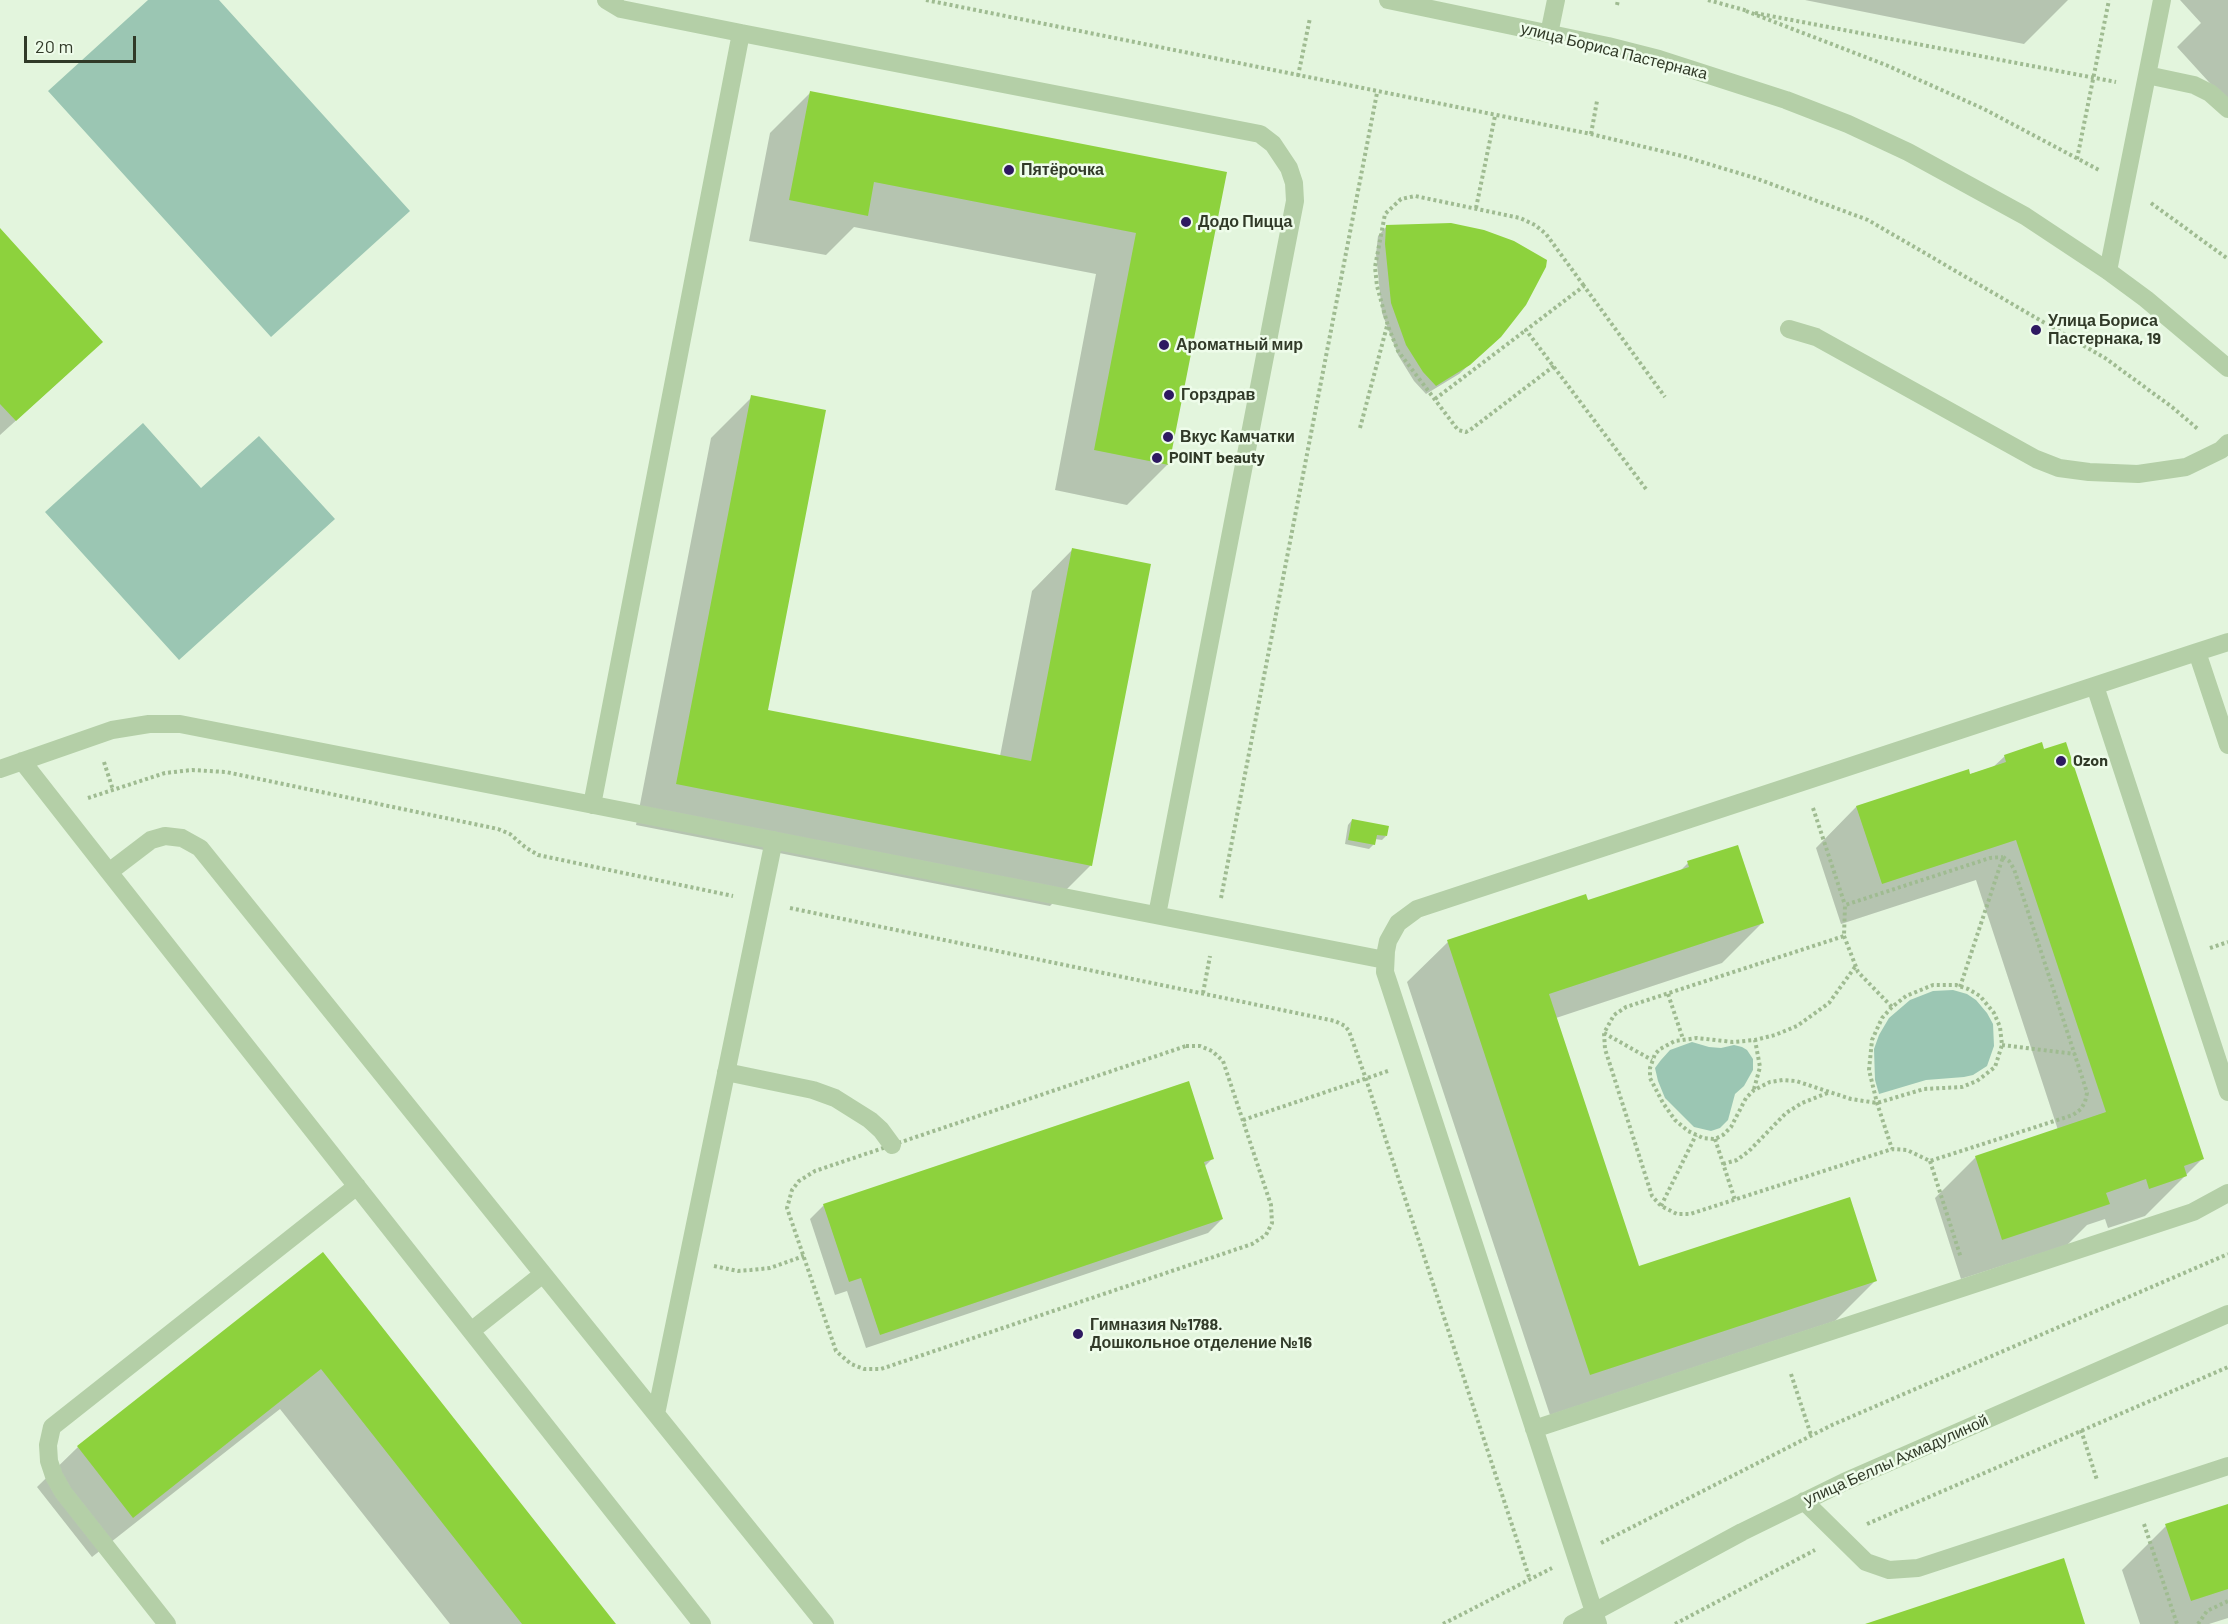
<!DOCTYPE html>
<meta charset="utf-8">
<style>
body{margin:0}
#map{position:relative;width:2228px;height:1624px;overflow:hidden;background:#e3f5dd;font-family:Barlow,sans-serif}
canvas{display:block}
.scale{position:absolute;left:24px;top:36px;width:112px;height:27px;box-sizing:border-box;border:3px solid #313a28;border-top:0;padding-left:8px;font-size:18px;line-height:21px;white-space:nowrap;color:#313a28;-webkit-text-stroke:4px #eefcea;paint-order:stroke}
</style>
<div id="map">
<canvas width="2228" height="1624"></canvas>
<div class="scale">20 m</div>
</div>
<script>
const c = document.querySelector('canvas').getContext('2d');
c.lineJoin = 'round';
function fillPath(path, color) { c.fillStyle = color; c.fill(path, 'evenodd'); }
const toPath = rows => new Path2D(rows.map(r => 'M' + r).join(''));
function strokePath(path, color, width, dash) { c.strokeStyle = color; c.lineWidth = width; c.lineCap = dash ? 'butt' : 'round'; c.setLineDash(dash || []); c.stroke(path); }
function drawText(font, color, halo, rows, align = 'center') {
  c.font = font + ' Barlow,sans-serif'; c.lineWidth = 5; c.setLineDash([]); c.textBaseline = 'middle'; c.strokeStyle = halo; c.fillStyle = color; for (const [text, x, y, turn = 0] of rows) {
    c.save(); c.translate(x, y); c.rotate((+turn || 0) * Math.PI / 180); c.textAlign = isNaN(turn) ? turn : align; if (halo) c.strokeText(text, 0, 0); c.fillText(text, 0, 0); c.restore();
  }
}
fillPath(toPath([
 [148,0,219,0,410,211,271,337,48,91],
 [143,423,201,488,259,436,335,519,179,660,45,512],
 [1953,990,1967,994,1976,1000,1987,1013,1993,1024,1994,1046,1987,1066,1973,1075,1964,1077,1926,1080,1879,1094,1875,1080,1874,1049,1879,1035,1889,1018,1910,1000,1933,991],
 [1692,1042,1709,1047,1721,1048,1734,1045,1742,1047,1747,1050,1753,1059,1753,1070,1744,1086,1735,1094,1728,1120,1720,1128,1711,1131,1694,1127,1665,1098,1658,1081,1655,1068,1661,1060,1670,1050]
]), '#9bc6b3');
fillPath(toPath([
 [1805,0,2068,0,2024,44],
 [2180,0,2228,0,2228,103,2177,47,2201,23],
 [810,93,1225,173,1168,464,1127,505,1055,490,1096,274,854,227,826,255,749,241,770,133],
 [1387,226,1490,346,1459,374,1426,394,1414,381,1398,355,1382,313,1376,254,1378,236],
 [0,230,83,360,0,435],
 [752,397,767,711,1000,756,1032,591,1072,550,1091,865,1050,906,636,825,711,438],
 [2005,756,2202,1159,2145,1216,2108,1228,2105,1219,2087,1225,2067,1245,1961,1279,1935,1198,1976,1157,2058,1130,1976,880,1841,924,1816,848,1856,807,1992,768],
 [1352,820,1386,836,1382,840,1375,839,1374,844,1369,849,1345,844,1348,825],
 [1688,863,1762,923,1722,963,1556,1018,1638,1268,1875,1281,1835,1321,1550,1415,1407,982,1448,942,1587,902,1679,872],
 [1213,1158,1204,1167,1222,1219,1208,1233,866,1348,847,1291,835,1295,810,1219,824,1205],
 [322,1254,614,1624,450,1624,280,1409,92,1557,37,1487,78,1447],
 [2228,1505,2228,1618,2209,1624,2140,1624,2122,1570,2166,1526]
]), '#0003');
fillPath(toPath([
 [810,91,1227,172,1169,465,1094,450,1136,233,874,182,868,216,789,200],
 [1451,223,1484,230,1514,241,1547,260,1546,267,1526,305,1501,337,1470,365,1436,386,1423,372,1406,345,1391,303,1385,244,1386,225],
 [0,228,103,342,16,421,0,404],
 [751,395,826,410,768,710,1031,761,1072,548,1151,564,1092,866,676,784],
 [2042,742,2044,749,2066,742,2204,1159,2184,1166,2187,1176,2149,1189,2146,1179,2106,1193,2110,1204,2002,1240,1975,1156,2106,1112,2016,840,1882,884,1856,806,1969,769,1970,774,2006,762,2004,755],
 [1352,819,1389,826,1387,836,1377,835,1375,845,1348,840],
 [1738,845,1764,923,1549,994,1639,1266,1850,1197,1877,1281,1590,1375,1447,940,1586,894,1588,900,1689,867,1687,861],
 [1189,1081,1214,1159,1204,1162,1223,1219,880,1335,861,1278,849,1282,823,1204],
 [323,1252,616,1624,522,1624,321,1369,133,1518,77,1446],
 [2228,1504,2228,1589,2191,1601,2165,1524],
 [2064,1558,2085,1624,1865,1624]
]), '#8dd23d');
strokePath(toPath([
 [926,0,1591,134,1682,156,1755,178,1868,220,2105,358,2172,407,2199,430],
 [1708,0,1748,11],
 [1617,5,1618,0],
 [1746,11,1886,65,1984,109,2099,170],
 [1755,13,2116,82],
 [1298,76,1310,18],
 [1591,134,1597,101],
 [2077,159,2109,0],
 [2151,203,2228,259],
 [1476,208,1495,116],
 [1554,366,1470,430,1466,432,1458,430,1398,351,1388,326,1377,286,1375,267,1385,214,1401,199,1415,196,1520,218,1535,225,1546,234,1584,286],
 [1435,399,1526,330],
 [1360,428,1387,326],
 [1646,489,1526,330,1584,286,1665,397],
 [104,762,113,790],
 [88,798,165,773,192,770,226,772,498,829,510,834,525,847,538,855,733,896],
 [1813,808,1845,905],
 [2003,857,2009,861,2014,869,2084,1083,2087,1093,2085,1102,2081,1109,2073,1115,1930,1161,1907,1150,1892,1149,1690,1214,1677,1214,1661,1206,1652,1196,1605,1049,1604,1033,1614,1015,1626,1007,1844,936,1845,905,1990,858,2003,857],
 [1221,898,1377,93],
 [790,908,1335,1021,1345,1026,1349,1031,1366,1079,1530,1580],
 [1844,936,1858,972,1892,1007],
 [2210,948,2228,942],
 [1855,967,1829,1003,1797,1026,1775,1035,1755,1040,1733,1042,1697,1038,1675,1041,1660,1049,1655,1054,1650,1068,1650,1078,1663,1103,1675,1120,1688,1131,1703,1138,1715,1139,1723,1135,1731,1127,1746,1098,1754,1090,1770,1082,1783,1080,1796,1081,1851,1099,1877,1103,1924,1089,1962,1087,1977,1081,1995,1067,2002,1045,2000,1027,1994,1013,1980,996,1968,989,1956,985,1933,985,1906,996,1892,1007,1882,1018,1872,1040,1869,1070,1877,1103,1892,1149],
 [1960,987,2003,857],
 [1203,993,1210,956],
 [1668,994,1683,1039],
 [1604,1033,1652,1060],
 [2002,1045,2075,1054],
 [1186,1046,1200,1046,1212,1051,1223,1061,1271,1205,1272,1223,1266,1235,1252,1244,881,1369,864,1369,851,1364,836,1351,787,1208,792,1190,799,1181,815,1171,1186,1046],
 [1754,1089,1760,1067,1755,1040],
 [1243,1120,1388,1071],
 [1715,1139,1735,1200],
 [1930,1161,1961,1258],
 [1723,1164,1737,1160,1749,1151,1786,1113,1802,1103,1830,1092],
 [1661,1206,1696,1135],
 [714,1266,738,1271,751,1270,770,1268,804,1256],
 [1791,1374,1811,1435],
 [2081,1430,2097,1480],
 [1867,1524,2228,1367],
 [2144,1524,2177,1624],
 [1601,1543,1832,1425,2228,1254],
 [1443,1624,1552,1568],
 [1675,1624,1815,1550],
 [2198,1624,2207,1611,2228,1601]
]), '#9fbb91', 4, [3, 3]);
strokePath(toPath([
 [606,0,621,9,741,33],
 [1388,0,1608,46,1659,59,1786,100,1848,124,1908,152,2025,216,2108,271,2146,299,2228,368],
 [1549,34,1556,0],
 [2147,75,2194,85,2210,93,2228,109],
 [2108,271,2162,0],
 [1789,329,1816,337,2036,459,2059,468,2089,472,2138,474,2186,467,2221,450,2228,443],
 [2197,652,2228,642],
 [2095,686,2228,1092],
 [22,761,109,872],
 [0,769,112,730,149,724,180,724,1385,960],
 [592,805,741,33,1260,134,1273,144,1289,168,1294,183,1295,201,1157,915],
 [726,1072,813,1090,835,1098,870,1120,881,1130,892,1145],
 [471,1331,543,1274],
 [656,1414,774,840],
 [1534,1429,2193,1212,2228,1193],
 [1804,1501,1866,1562,1889,1570,1918,1568,2228,1466],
 [167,1624,63,1492,54,1476,49,1461,48,1445,52,1427,357,1186],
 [702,1624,109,872,151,840,165,836,182,838,200,848,825,1624],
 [1572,1624,1742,1532,1844,1482,2228,1314],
 [1598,1624,1389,984,1385,972,1386,951,1388,941,1398,923,1417,909,2197,652,2228,745]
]), '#b4cfa7', 18);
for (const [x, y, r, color] of [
 [1009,170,6,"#2e1961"],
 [1186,222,6,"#2e1961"],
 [2036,330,6,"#2e1961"],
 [1164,345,6,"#2e1961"],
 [1169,395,6,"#2e1961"],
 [1168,437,6,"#2e1961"],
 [1157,458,6,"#2e1961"],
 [2061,761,6,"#2e1961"],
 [1078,1334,6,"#2e1961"]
]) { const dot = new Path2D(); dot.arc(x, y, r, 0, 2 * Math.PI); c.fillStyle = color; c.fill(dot); strokePath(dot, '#eefcea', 2); }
drawText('16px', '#313a28', '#eefcea', [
 ["улица Бориса Пастернака",1614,51,14],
 ["улица Беллы Ахмадулиной",1896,1460,-24]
]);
drawText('bold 16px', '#313a28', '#eefcea', [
 ["Пятёрочка",1021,170],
 ["Додо Пицца",1198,222],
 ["Улица Бориса",2048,321],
 ["Пастернака, 19",2048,339],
 ["Ароматный мир",1176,345],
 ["Горздрав",1181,395],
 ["Вкус Камчатки",1180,437],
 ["POINT beauty",1169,458],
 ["Ozon",2073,761],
 ["Гимназия №1788.",1090,1325],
 ["Дошкольное отделение №16",1090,1343]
], 'left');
</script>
